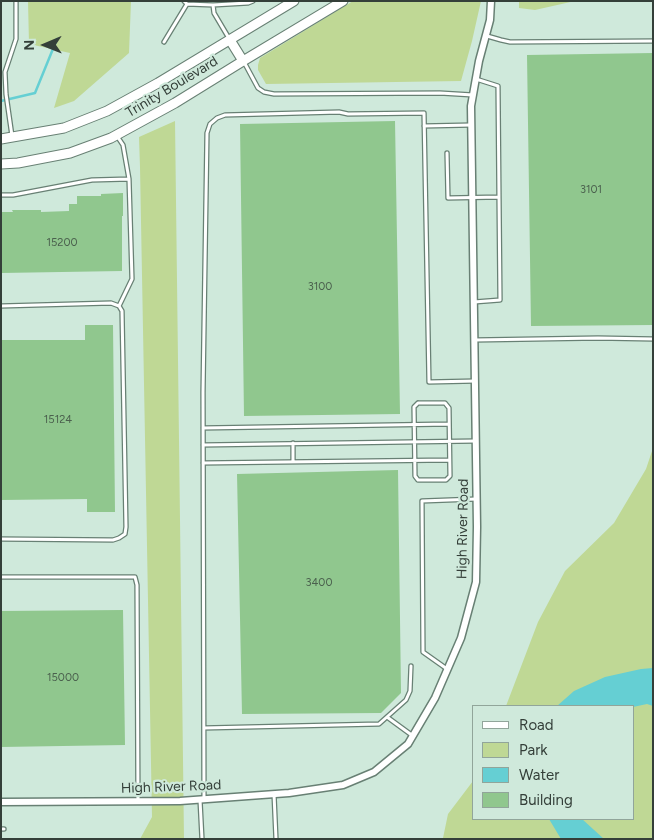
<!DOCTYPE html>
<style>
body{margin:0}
#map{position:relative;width:654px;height:840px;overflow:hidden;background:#cfe9db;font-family:Figtree,sans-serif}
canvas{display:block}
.frame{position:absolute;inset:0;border:2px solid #343f39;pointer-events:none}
.legend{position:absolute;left:472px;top:705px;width:162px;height:115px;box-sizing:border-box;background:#cfe9db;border:1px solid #91a59a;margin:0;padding:6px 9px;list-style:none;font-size:15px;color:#343f39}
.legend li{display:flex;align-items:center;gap:10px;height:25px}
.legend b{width:25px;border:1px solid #91a59a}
.north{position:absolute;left:20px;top:20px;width:50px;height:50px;-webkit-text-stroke:4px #cfe9db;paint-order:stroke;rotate:269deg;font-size:14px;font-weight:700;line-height:20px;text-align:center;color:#343f39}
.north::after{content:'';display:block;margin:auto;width:18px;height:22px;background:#343f39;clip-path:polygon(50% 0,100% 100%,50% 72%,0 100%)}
</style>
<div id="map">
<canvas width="654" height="840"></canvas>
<div class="frame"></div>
<ul class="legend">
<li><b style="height:6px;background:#fff"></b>Road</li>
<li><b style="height:14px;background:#bfd895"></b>Park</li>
<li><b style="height:14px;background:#65cfd3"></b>Water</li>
<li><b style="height:14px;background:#90c78e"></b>Building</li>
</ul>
<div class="north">N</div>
</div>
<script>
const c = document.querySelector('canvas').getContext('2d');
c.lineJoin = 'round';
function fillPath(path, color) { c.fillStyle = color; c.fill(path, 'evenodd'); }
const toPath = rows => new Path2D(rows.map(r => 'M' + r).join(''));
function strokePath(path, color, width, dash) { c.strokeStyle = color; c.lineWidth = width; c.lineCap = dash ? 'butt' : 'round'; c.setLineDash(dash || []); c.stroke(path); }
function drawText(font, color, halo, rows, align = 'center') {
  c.font = font + ' Figtree,sans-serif'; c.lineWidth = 4.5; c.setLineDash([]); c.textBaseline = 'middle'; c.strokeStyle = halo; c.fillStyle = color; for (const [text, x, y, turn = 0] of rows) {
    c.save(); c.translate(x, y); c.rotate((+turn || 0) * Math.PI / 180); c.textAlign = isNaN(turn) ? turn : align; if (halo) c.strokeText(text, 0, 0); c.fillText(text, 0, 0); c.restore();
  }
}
fillPath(toPath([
 [28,1,131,1,129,53,74,101,54,108,70,53,29,44],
 [353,1,481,1,472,41,461,81,266,84,258,70,258,65,260,58],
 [519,1,575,1,535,10,519,8],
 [175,121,184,839,140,839,152,817,140,167,139,137],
 [653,448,653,839,443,838,448,814,473,781,473,819,633,819,633,706,506,706,538,622,565,571,614,523,646,469]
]), '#bfd895');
fillPath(toPath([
 [653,668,653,706,647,704,633,707,557,706,574,691,605,677,641,669],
 [549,819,582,819,604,839,561,839]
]), '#65cfd3');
strokePath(toPath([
 [1,101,35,93,57,39]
]), '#65cfd3', 2.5);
fillPath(toPath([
 [653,53,653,325,531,326,527,55],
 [395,121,400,414,244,416,240,124],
 [123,193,123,216,122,216,122,271,1,273,1,212,13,212,12,210,41,210,41,212,69,211,69,204,77,204,77,196,101,196,101,194],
 [85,325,113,325,115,512,87,512,87,499,1,500,1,340,85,340],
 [398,470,401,693,381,713,242,714,237,474],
 [123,610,125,745,1,747,1,611]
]), '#90c78e');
const lane = toPath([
 [184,1,187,4,213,5,248,3,253,1],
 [213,5,214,13,230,40],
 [487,36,501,40,510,42,653,41],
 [164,42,187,4],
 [244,62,258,88,264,92,274,94,440,93,473,95],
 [476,79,498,86,499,197],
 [424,126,471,125],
 [12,136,6,94,5,72,16,39,16,1],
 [117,136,123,145,129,179],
 [447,153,448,198,499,197,500,300,474,302],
 [1,195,13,195,92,180,129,179,132,279,119,306],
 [1,306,111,303,119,306,122,311,126,527,125,534,119,538,113,540,1,539],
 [475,340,598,338,653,339],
 [418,403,445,403,449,408,450,476,446,480,418,480,415,476,414,407,418,403],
 [203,428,449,424],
 [203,445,475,441],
 [293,462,293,443],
 [203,463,449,460],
 [1,577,135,577,137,585,138,801],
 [447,669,423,652,422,501,476,499],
 [387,717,413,736],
 [204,728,379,724,406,700,410,691,411,666],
 [274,794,276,839],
 [204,798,203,392,207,133,210,124,217,118,225,115,339,112,348,114,424,113,429,382,475,381],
 [200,800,202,839],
 [1,829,4,829]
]);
const street = toPath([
 [1,802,180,801,289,793,343,785,374,772,408,744,435,698,461,638,476,582,477,527,471,106,479,61,490,20,491,1]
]);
const secondary = toPath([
 [230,40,243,61],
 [1,139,64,128,107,111,158,83,294,1],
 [1,164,18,163,70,153,111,138,175,103,243,61,343,1]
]);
strokePath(lane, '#688074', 5.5);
strokePath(street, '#688074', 9);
strokePath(secondary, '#688074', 11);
strokePath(lane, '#fff', 3);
strokePath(street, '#fff', 6);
strokePath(secondary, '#fff', 9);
drawText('11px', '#4b614e', null, [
 ["3101",591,190],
 ["15200",62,243],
 ["3100",320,287],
 ["15124",58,420],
 ["3400",319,583],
 ["15000",63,678]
]);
drawText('14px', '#343f39', '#cfe9db', [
 ["Trinity Boulevard",172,87,-31],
 ["High River Road",463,529,-89],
 ["High River Road",171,787,-2]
]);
</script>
